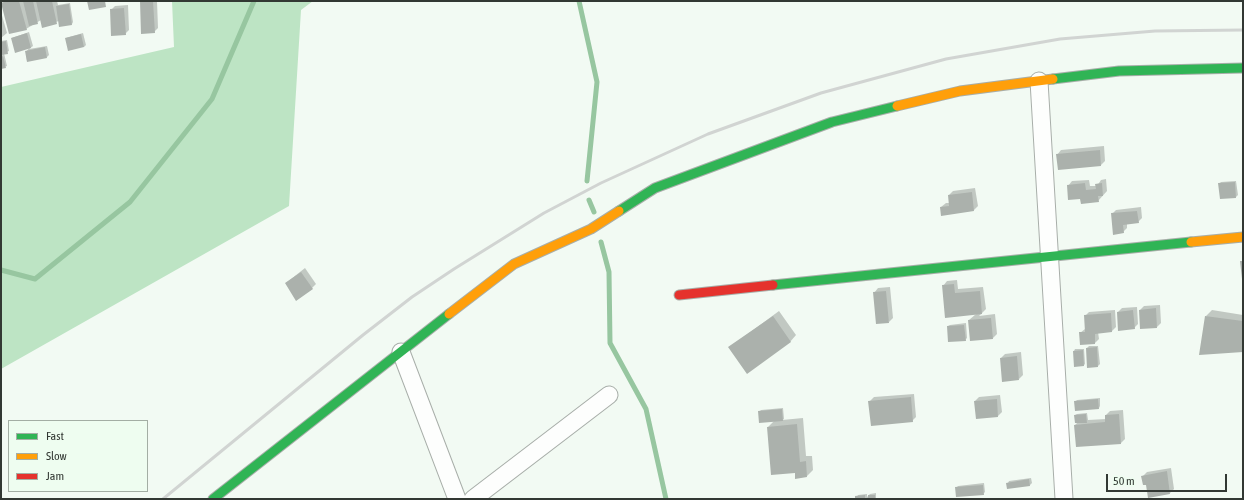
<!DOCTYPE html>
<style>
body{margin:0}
#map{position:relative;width:1244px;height:500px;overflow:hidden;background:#f2faf3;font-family:"Asap Condensed",sans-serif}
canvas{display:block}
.frame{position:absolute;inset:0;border:2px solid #323833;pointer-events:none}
.legend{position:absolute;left:8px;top:420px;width:140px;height:72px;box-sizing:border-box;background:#eefdf0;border:1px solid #a3aea4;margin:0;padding:5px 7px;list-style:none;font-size:12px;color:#323833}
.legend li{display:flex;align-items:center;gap:8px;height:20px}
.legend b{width:20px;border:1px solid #a3aea4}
.scale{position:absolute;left:1106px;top:474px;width:121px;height:18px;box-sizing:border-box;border:2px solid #323833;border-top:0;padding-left:5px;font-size:12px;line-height:14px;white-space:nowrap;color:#323833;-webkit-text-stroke:3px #eefdf0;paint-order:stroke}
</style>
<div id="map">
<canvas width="1244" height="500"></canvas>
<div class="frame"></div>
<ul class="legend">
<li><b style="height:5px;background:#30b455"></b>Fast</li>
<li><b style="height:5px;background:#ff9f0a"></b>Slow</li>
<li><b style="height:5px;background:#e5322d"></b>Jam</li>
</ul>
<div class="scale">50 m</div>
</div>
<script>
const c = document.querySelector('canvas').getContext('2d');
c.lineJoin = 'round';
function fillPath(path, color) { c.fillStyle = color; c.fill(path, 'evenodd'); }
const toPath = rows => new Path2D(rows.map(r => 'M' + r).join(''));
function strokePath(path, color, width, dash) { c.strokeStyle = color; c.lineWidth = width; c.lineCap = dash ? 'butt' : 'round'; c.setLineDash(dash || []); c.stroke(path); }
fillPath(toPath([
 [172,1,313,1,301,10,289,206,1,369,1,87,174,47]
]), '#bde4c4');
fillPath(toPath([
 [4,1,57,1,58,5,70,3,73,22,72,24,59,21,43,26,41,20,26,29,2,3],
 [141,1,157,1,158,28,154,32],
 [128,5,129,30,125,34,111,10,115,6],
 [1,12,7,33,1,38],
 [29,32,33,46,29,49,47,46,49,55,47,57,27,61,26,52,29,48,12,38],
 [83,33,86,45,84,47,66,38],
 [7,40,9,51,4,53,7,66,1,68,1,41],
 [1104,146,1105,161,1101,165,1057,155,1061,150],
 [1106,179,1107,191,1098,201,1081,198,1068,186,1072,181,1089,180,1090,186,1097,186,1101,180],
 [1236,181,1238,195,1236,197,1219,184,1221,182],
 [975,188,978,206,974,210,941,207,946,203,950,203,949,195,953,191],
 [1141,207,1142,218,1138,222,1127,223,1127,228,1123,232,1112,214,1116,210],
 [305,268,316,284,312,288,286,283],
 [957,280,958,289,983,287,986,309,979,316,995,314,997,334,993,338,969,320,976,314,943,286,947,281],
 [890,287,893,318,889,322,874,293,878,288],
 [1160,305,1161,323,1157,327,1140,310,1144,306],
 [1137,307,1138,324,1134,328,1119,329,1118,312,1122,308],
 [1115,310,1116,327,1112,331,1098,332,1099,339,1095,343,1080,333,1085,329,1085,316,1089,312],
 [1212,310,1243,315,1243,351,1206,316],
 [779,311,796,335,790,342,730,347],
 [966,323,967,338,965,340,948,326,950,325],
 [1089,346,1098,346,1100,364,1098,366,1087,348],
 [1075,349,1084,349,1085,364,1084,365,1075,366,1074,351],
 [1021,352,1023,375,1019,379,1001,358,1005,354],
 [914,394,916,417,912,421,870,401,874,397],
 [1000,395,1002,412,998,416,975,401,979,397],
 [1100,398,1100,406,1099,408,1075,402,1077,400],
 [783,408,784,419,782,420,803,418,806,456,812,456,813,470,807,476,796,472,768,427,774,421,759,412,761,410],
 [1123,410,1125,439,1121,443,1075,425,1078,422,1075,415,1077,414,1087,413,1088,420,1106,419,1106,415,1110,411],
 [1171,468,1174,489,1170,493,1146,484,1143,476,1147,472],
 [1031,478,1032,483,1030,485,1008,488,1008,483,1009,481],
 [984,483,985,492,983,494,956,488,958,486],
 [876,493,876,499,869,499,869,497,867,499,856,499,858,495,867,494,867,497,870,494]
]), '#0003');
strokePath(toPath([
 [579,1,597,82,587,181],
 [589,200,594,212],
 [601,242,609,272,610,343,646,409,666,499],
 [1,270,35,279,130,202,212,99,254,1]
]), '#97c6a0', 5);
fillPath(toPath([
 [8,1,19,1,27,30,9,34,1,3],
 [23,1,33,1,38,24,29,26],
 [36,1,52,1,57,24,42,28],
 [87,1,105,1,106,7,89,10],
 [140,1,153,1,155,33,141,34],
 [69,4,72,25,59,27,56,6],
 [124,8,126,35,111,36,110,9],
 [27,33,31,48,15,53,11,38],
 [81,34,84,47,68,51,65,38],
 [6,41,8,54,1,55,1,42],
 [45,47,47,58,27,62,25,51],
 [3,56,6,68,1,69,1,57],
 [1100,150,1101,166,1058,170,1056,154],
 [1235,182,1236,198,1220,199,1218,183],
 [1085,183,1086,190,1096,189,1095,184,1102,183,1103,196,1098,196,1099,202,1081,204,1080,199,1068,200,1067,185],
 [972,192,974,211,941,216,940,207,949,206,948,195],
 [1137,211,1139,223,1123,225,1124,233,1113,235,1111,213],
 [1240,261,1243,261,1243,279,1242,279],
 [301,272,313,289,296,301,285,283],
 [954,284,955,293,980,291,982,314,945,318,942,285],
 [886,291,889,323,876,324,873,292],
 [1156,308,1157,328,1140,329,1139,310],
 [1133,310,1135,329,1118,331,1117,312],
 [1111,313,1112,332,1095,334,1095,344,1080,345,1079,332,1085,332,1084,315],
 [773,316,791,342,747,374,728,347],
 [1205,316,1243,321,1243,352,1199,355],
 [991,318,993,339,970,341,968,320],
 [964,325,966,341,948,342,947,326],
 [1097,347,1098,367,1087,368,1086,348],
 [1083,350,1084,366,1074,367,1073,351],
 [1017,356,1019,380,1002,382,1000,358],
 [911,397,913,422,871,426,868,401],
 [997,399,998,417,976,419,974,401],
 [1098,399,1099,409,1075,411,1074,401],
 [782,409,783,421,759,423,758,411],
 [1086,414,1087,423,1075,423,1074,415],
 [1119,414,1121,444,1076,447,1074,425,1105,422,1105,415],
 [797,424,800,462,806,461,807,477,795,479,795,473,771,475,767,427],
 [1167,471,1170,494,1148,498,1146,485,1143,485,1141,476],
 [1029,479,1030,486,1007,489,1006,483],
 [983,485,984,495,956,497,955,487],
 [865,495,865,499,855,499,855,496],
 [868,495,875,495,875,499,868,499]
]), '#abb1ac');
const street = toPath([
 [1039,81,1064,499],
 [401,352,457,499],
 [473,499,609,395]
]);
const fast = toPath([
 [1053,79,1119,71,1243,68],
 [619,211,655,188,832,122,897,106],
 [773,285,1191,242],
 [213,499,449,314]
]);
const slow = toPath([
 [897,106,960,91,1053,79],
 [1191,242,1243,237],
 [449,314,514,264,591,229,619,211]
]);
const jam = toPath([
 [679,295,773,285]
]);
strokePath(street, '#a8aea9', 19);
strokePath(fast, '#a8aea9', 11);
strokePath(slow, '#a8aea9', 11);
strokePath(jam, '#a8aea9', 11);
strokePath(street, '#fdfefd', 17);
strokePath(fast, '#30b455', 9);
strokePath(slow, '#ff9f0a', 9);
strokePath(jam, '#e5322d', 9);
strokePath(toPath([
 [163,499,363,335,412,297,454,269,544,213,601,183,708,134,821,93,946,59,1060,39,1155,31,1243,30]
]), '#d1d4d2', 3);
</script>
